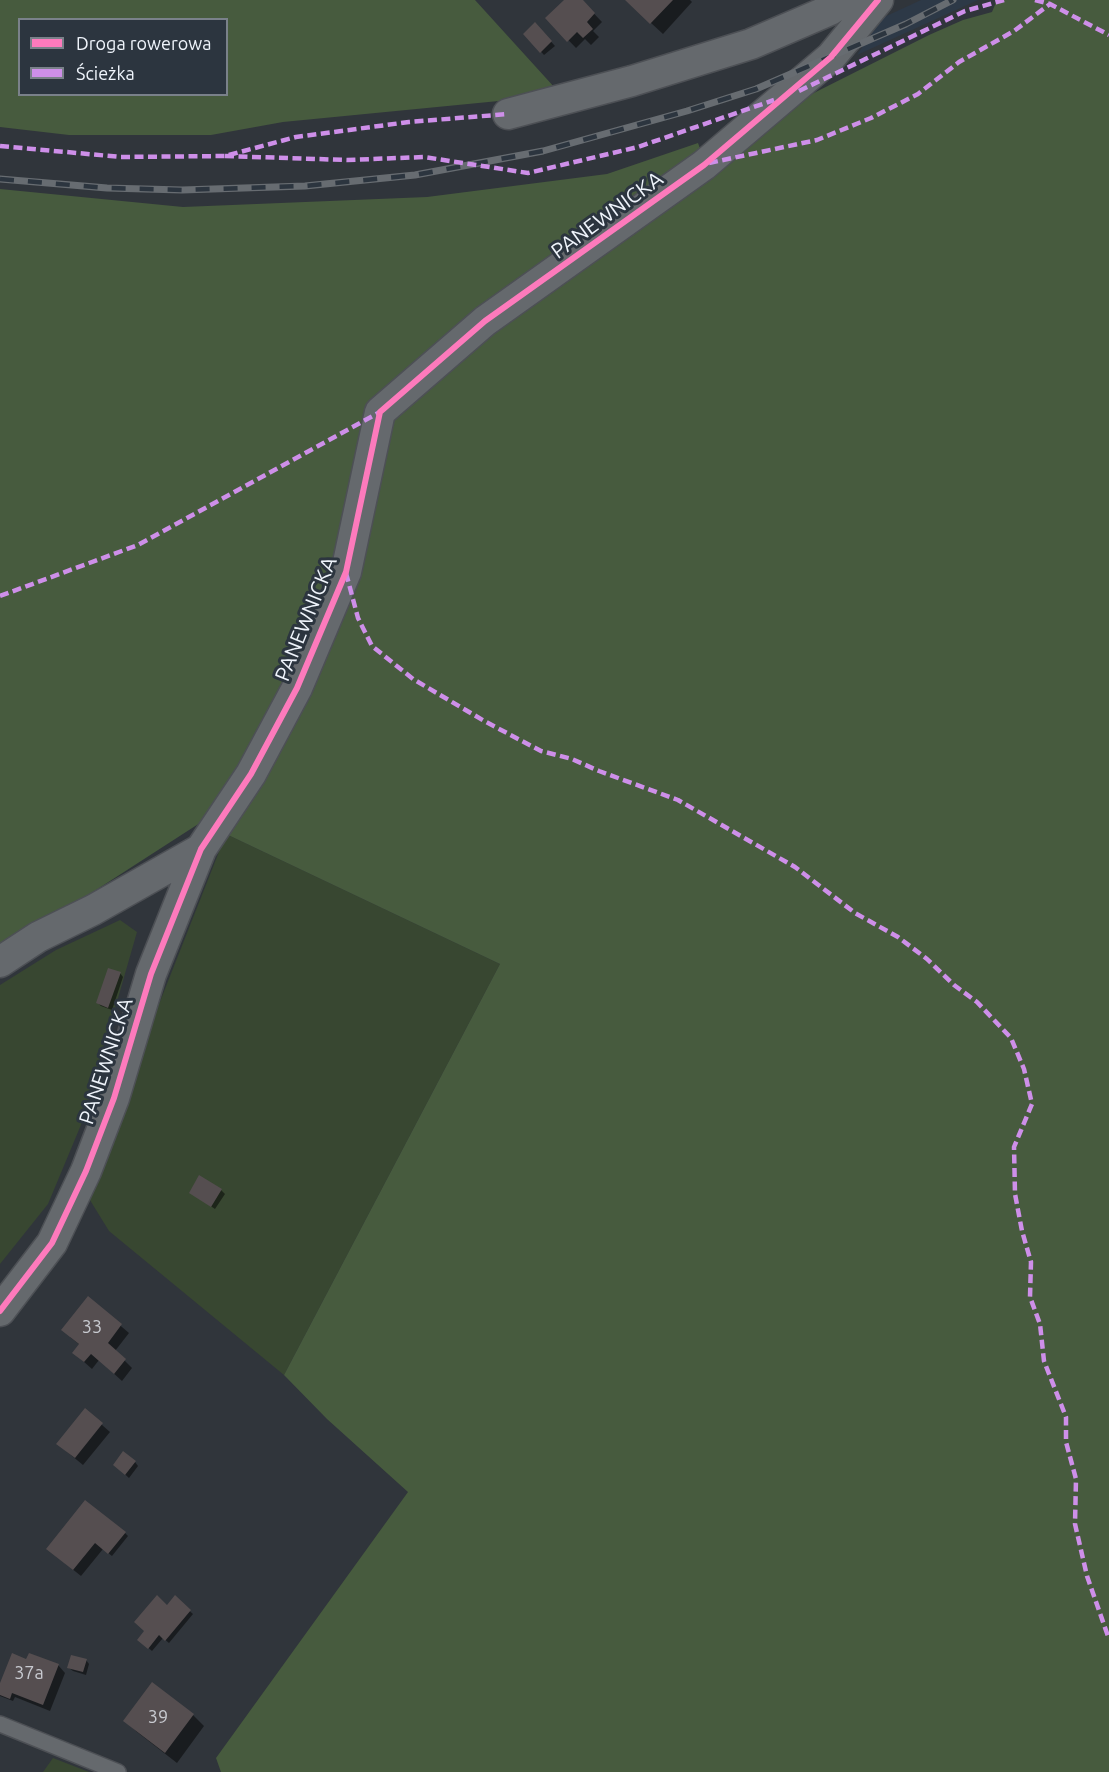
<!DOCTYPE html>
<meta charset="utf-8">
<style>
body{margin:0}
#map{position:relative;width:1109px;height:1772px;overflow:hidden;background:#30353b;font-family:Ubuntu,sans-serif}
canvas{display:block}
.legend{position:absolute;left:18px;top:18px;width:210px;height:78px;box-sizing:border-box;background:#2c353f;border:2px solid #7a818a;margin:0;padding:8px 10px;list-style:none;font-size:18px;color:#eff4fb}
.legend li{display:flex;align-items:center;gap:12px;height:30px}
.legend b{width:30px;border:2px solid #7a818a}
</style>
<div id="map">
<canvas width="1109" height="1772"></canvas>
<ul class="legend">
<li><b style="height:8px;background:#fd7abc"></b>Droga rowerowa</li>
<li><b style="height:8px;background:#ce8fe9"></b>Ścieżka</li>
</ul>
</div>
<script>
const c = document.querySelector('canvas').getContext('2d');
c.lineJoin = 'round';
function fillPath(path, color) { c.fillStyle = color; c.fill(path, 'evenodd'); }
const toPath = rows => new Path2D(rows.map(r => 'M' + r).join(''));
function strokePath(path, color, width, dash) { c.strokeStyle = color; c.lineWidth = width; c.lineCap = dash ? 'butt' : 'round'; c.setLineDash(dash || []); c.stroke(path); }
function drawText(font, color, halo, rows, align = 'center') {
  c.font = font + ' Ubuntu,sans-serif'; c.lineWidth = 6; c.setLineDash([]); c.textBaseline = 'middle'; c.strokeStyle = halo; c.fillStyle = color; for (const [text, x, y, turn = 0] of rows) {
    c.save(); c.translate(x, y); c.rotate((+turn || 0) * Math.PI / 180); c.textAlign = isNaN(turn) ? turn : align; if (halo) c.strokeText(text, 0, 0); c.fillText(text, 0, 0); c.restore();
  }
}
fillPath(toPath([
 [921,0,978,0,857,55,882,18]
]), '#2d3947');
fillPath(toPath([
 [226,834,500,964,284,1375,109,1231,85,1192],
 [120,920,137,932,83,1120,48,1204,0,1264,0,985,56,950],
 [53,1758,89,1772,43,1772]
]), '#384731');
fillPath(toPath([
 [0,0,475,0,555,88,509,100,283,122,211,135,69,135,0,127],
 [20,20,226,20,226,94,20,94],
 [997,0,1109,0,1109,1772,221,1772,216,1758,408,1492,327,1419,284,1375,500,964,226,834,203,821,0,952,0,189,183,207,427,197,607,174,698,143,708,171,780,110,929,35,963,20,992,12]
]), '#475b3e');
fillPath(toPath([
 [566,0,581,0,602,22,593,31,599,37,591,45,585,39,576,48,547,18],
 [626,0,690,0,692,2,663,34],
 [535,24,555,46,544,55,525,34],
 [120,973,123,977,112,1010,101,1006,98,1003],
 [221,1190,225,1194,215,1209,191,1193],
 [88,1298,129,1333,115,1351,132,1368,122,1381,99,1360,92,1369,74,1353,80,1345,70,1337],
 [85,1410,110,1432,83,1465,66,1451],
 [135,1462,138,1466,129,1478,115,1465],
 [125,1533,128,1536,112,1556,103,1549,81,1576,56,1556],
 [175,1598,193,1614,169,1643,163,1638,152,1651,139,1640],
 [86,1660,89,1664,86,1675,73,1671,69,1668],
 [27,1661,58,1665,65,1673,50,1711,15,1697,13,1701,0,1696,0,1687],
 [193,1715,204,1726,177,1763,137,1732,125,1721]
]), '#0007');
fillPath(toPath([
 [564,0,583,0,595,13,587,22,593,29,583,38,577,32,567,42,545,18],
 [625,0,673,0,650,24],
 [535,22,552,41,540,53,523,34],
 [108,968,121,972,108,1008,96,1003],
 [199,1175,222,1189,211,1207,189,1193],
 [88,1296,122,1324,108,1343,126,1359,114,1374,91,1354,84,1362,72,1353,79,1344,61,1330],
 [85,1408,103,1423,75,1458,56,1444],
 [123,1451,136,1461,125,1475,113,1465],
 [85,1500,126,1532,108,1554,95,1543,73,1570,46,1549],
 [157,1595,167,1605,175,1595,191,1610,165,1641,159,1635,148,1649,137,1640,144,1631,134,1622],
 [12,1653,26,1659,29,1653,59,1664,43,1705,12,1693,10,1699,0,1695,0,1683],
 [71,1655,87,1659,83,1672,67,1668],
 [152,1682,194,1714,165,1753,123,1721]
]), '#554e50');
const lane = toPath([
 [0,1724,118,1772]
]);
const street = toPath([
 [508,114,632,81,751,44,830,10,845,0],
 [0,962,38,937,93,910,201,849],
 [0,1311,52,1243,86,1171,114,1098,151,974,201,849,251,774,297,688,346,572,380,412,485,321,704,165,831,57,878,0]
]);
strokePath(lane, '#4d5055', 18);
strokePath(street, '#4d5055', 33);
strokePath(lane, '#65696d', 15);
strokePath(street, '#65696d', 30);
const rail = toPath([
 [0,179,107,188,182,190,305,186,415,175,543,151,687,111,756,89,906,24,953,0]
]);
strokePath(rail, '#676c71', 7);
strokePath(rail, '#2c353f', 4.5, [14]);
strokePath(toPath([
 [1035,0,1050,4,1109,35],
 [799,91,965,11,1004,0],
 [0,146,121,157,225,156,296,137,409,122,508,114],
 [225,156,347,160,424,157,528,173,638,147,774,100],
 [709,163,817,140,871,118,918,94,959,62,1014,31,1050,4],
 [346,573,358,618,372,646,413,679,486,722,541,751,572,759,599,771,678,800,795,867,855,913,898,937,927,959,954,985,977,1002,1011,1038,1024,1069,1032,1104,1014,1147,1015,1194,1022,1231,1031,1262,1030,1297,1040,1324,1044,1361,1066,1417,1066,1442,1076,1479,1075,1524,1087,1576,1109,1639],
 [0,596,138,545,380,412]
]), '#ce8fe9', 4.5, [9, 4.5]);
strokePath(toPath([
 [0,1311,52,1243,86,1171,114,1098,151,974,201,849,251,774,297,688,346,572,380,412,485,321,704,165,831,57,878,0]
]), '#fd7abc', 6);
drawText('18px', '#c8cad0', null, [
 ["33",92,1327],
 ["37a",29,1673],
 ["39",158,1717]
]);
drawText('21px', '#eff4fb', '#2c353f', [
 ["PANEWNICKA",607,215,-36],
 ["PANEWNICKA",306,619,-68],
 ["PANEWNICKA",106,1061,-72]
]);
</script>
